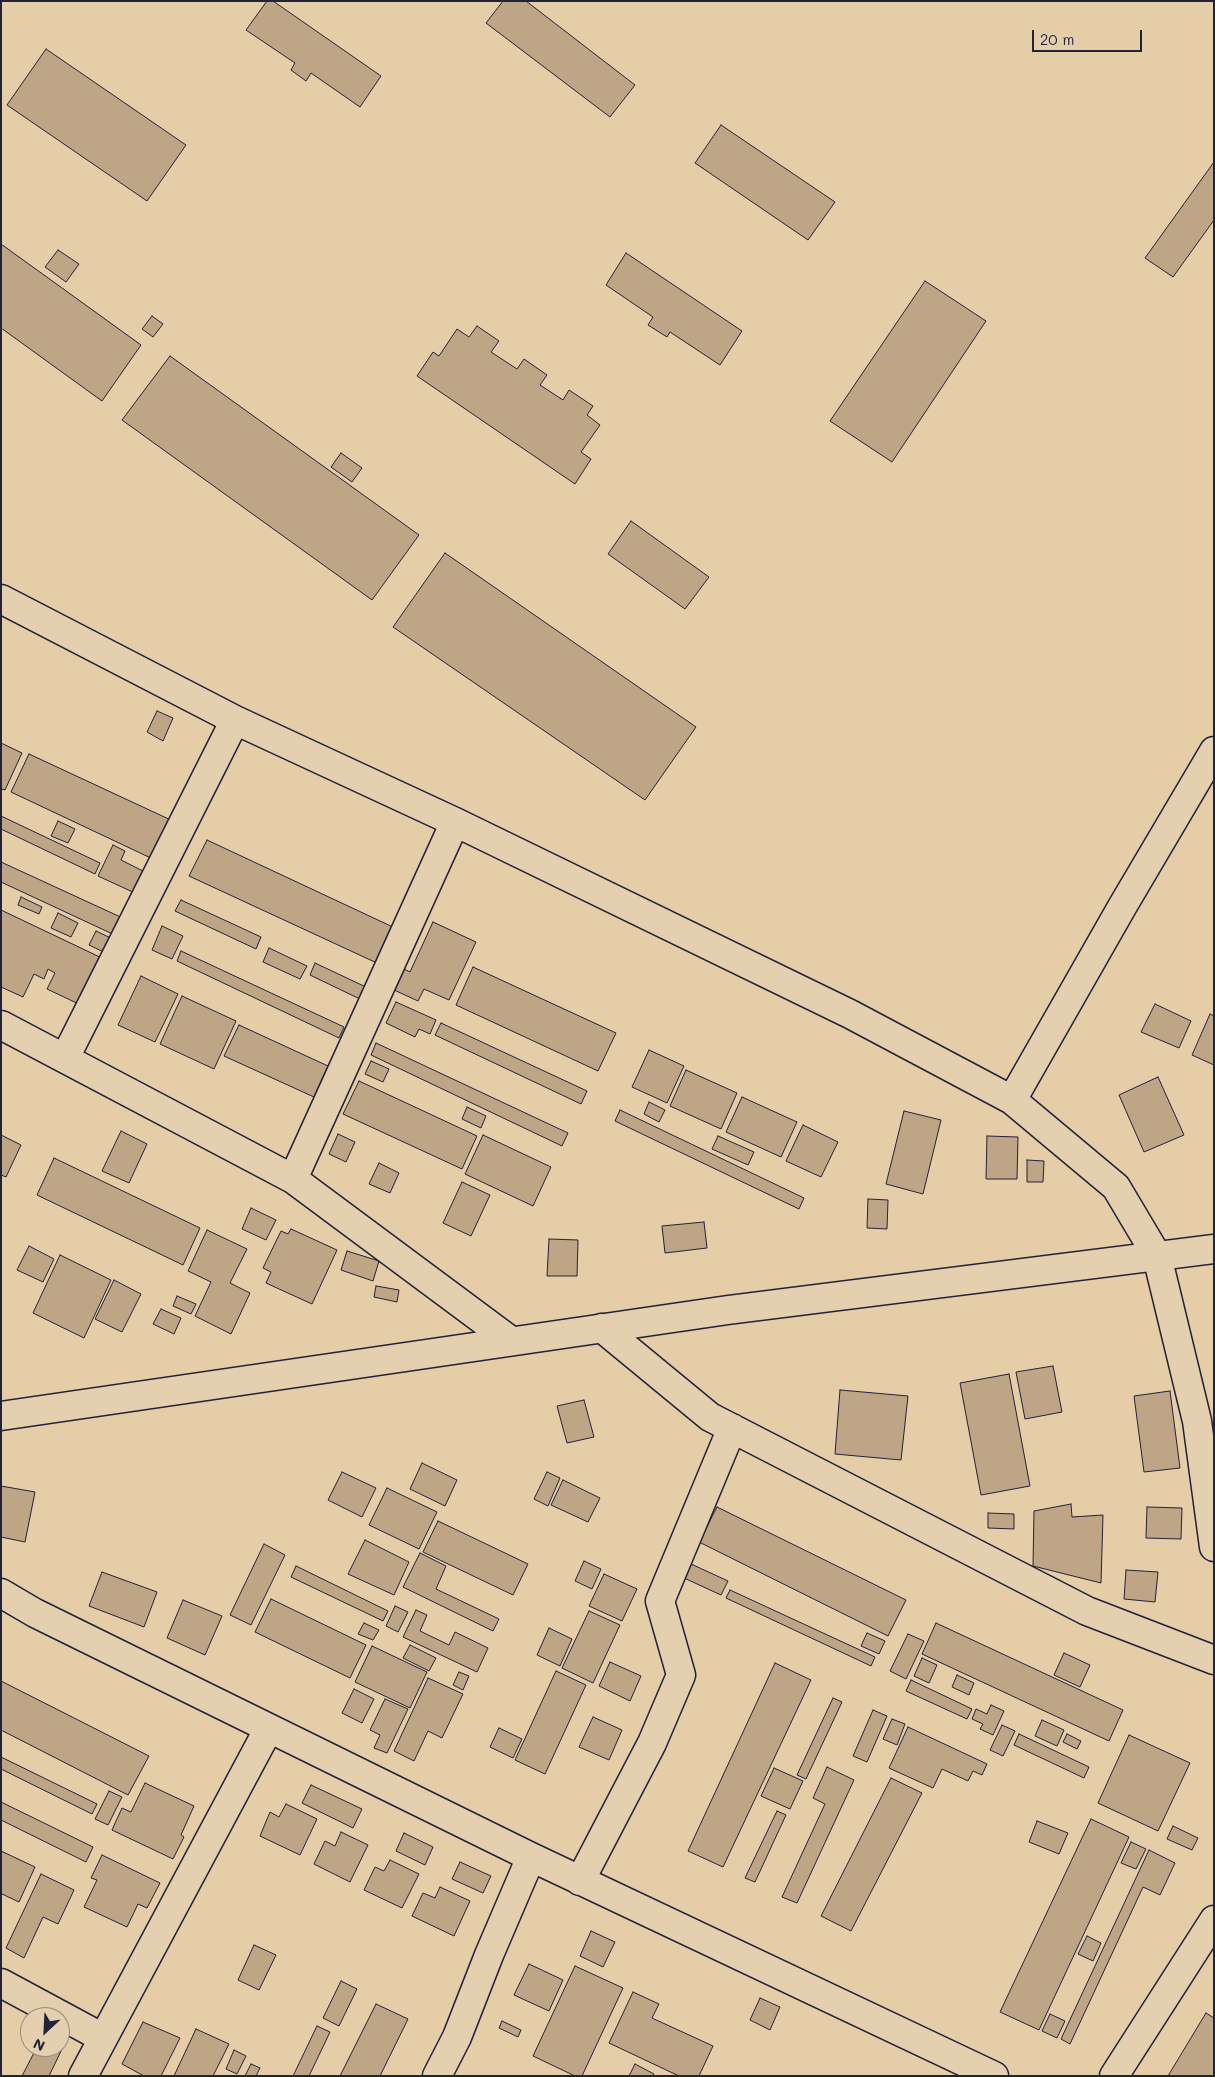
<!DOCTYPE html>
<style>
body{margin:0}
#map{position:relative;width:1215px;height:2077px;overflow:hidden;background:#e4cda7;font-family:Mali,sans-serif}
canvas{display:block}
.frame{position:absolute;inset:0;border:2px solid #22223b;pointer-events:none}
.north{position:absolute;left:20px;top:2007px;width:50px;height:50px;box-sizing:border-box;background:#e4d0ae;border:1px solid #968a80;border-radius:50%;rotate:205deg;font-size:14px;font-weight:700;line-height:20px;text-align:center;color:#22223b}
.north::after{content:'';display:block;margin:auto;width:18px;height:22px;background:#22223b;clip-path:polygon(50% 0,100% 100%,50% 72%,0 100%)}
.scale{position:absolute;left:1032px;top:30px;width:110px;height:22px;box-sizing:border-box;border:2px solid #22223b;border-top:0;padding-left:6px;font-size:15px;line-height:18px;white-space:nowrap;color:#22223b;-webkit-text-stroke:4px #e4d0ae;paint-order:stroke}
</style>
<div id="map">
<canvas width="1215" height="2077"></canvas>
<div class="frame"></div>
<div class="north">N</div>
<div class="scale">20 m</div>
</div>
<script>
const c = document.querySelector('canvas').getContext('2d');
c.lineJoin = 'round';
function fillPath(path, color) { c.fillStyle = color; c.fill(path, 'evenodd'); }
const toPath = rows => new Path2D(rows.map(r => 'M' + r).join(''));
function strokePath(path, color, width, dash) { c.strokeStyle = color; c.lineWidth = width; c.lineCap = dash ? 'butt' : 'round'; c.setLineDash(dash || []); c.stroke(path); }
const building = toPath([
 [267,1,273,1,381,76,360,107,311,73,306,81,291,70,295,63,246,30,267,1],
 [503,1,526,1,635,85,610,117,486,23,503,1],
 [46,49,186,145,147,201,7,105,46,49],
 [721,125,835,202,808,240,695,163,721,125],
 [1214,162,1214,220,1173,277,1145,258,1214,162],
 [1,244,141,345,102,401,1,328,1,244],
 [58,250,79,264,66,282,45,267,58,250],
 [626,253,742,331,720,365,670,332,667,337,648,325,653,317,606,285,626,253],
 [925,281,986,321,892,462,830,421,925,281],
 [152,316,163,324,153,337,142,329,152,316],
 [477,326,499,341,491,352,517,369,524,359,547,375,540,385,563,400,569,390,593,406,587,415,600,425,581,452,591,459,575,484,417,376,433,352,439,356,457,329,469,337,477,326],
 [170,356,419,535,372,600,122,420,170,356],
 [341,453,362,468,352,482,331,467,341,453],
 [631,521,709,577,685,609,608,554,631,521],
 [445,553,696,727,645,800,393,627,445,553],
 [157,711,173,718,163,741,147,732,157,711],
 [1,743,22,753,5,790,1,789,1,743],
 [29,754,173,821,155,860,11,792,29,754],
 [1,816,100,863,95,874,1,829,1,816],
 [58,821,75,829,68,843,51,836,58,821],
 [207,840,395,928,379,964,189,876,207,840],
 [113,845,125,851,121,860,147,873,137,894,98,876,113,845],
 [1,862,127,920,119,937,1,882,1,862],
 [21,897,42,907,39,914,18,905,21,897],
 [181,900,261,937,256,949,175,911,181,900],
 [1,910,106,960,85,1007,47,989,55,973,48,969,44,979,34,974,23,997,1,987,1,910],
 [58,913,78,923,71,937,51,928,58,913],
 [433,922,476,942,449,1000,424,989,418,1001,392,989,402,968,410,972,433,922],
 [162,926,183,936,172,959,152,950,162,926],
 [96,931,119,942,112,956,89,945,96,931],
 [269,948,307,966,300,979,263,962,269,948],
 [181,951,344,1027,339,1038,177,961,181,951],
 [315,963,368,988,362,1000,310,975,315,963],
 [473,967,616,1033,598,1071,456,1005,473,967],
 [141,976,178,994,155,1042,118,1025,141,976],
 [182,996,236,1021,214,1069,160,1044,182,996],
 [396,1002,436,1020,430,1034,419,1029,415,1037,386,1023,396,1002],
 [1155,1004,1191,1021,1179,1048,1141,1032,1155,1004],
 [1210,1014,1214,1016,1214,1065,1192,1055,1210,1014],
 [441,1023,587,1091,581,1104,435,1035,441,1023],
 [239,1025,328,1066,314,1097,224,1056,239,1025],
 [376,1043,568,1133,562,1146,371,1055,376,1043],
 [649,1050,684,1066,667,1103,632,1087,649,1050],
 [371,1061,389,1069,383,1082,365,1074,371,1061],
 [686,1070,737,1093,721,1129,670,1106,686,1070],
 [1158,1077,1184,1135,1144,1152,1119,1095,1158,1077],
 [359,1081,477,1136,462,1169,343,1114,359,1081],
 [742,1097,797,1122,781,1157,726,1132,742,1097],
 [649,1102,665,1110,659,1122,644,1114,649,1102],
 [467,1107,486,1116,481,1128,462,1119,467,1107],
 [620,1110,804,1198,799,1209,615,1121,620,1110],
 [904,1111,941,1120,923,1194,886,1184,904,1111],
 [803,1125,838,1142,821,1177,786,1161,803,1125],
 [121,1131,147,1144,129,1183,102,1171,121,1131],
 [338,1134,355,1142,346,1162,329,1154,338,1134],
 [1,1135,21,1145,6,1177,1,1175,1,1135],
 [483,1135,551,1167,533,1206,465,1174,483,1135],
 [718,1136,754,1152,748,1165,712,1149,718,1136],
 [987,1136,1018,1137,1017,1179,986,1179,987,1136],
 [54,1158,200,1228,183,1265,37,1195,54,1158],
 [1027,1160,1044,1161,1043,1182,1027,1182,1027,1160],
 [379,1163,399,1173,390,1193,369,1184,379,1163],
 [462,1182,490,1195,471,1236,443,1223,462,1182],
 [868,1199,888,1200,887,1229,867,1228,868,1199],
 [251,1208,276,1220,266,1240,242,1229,251,1208],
 [704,1222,707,1248,665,1253,662,1226,704,1222],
 [291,1229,337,1250,312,1304,266,1283,271,1272,263,1268,281,1231,288,1234,291,1229],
 [207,1230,247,1249,230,1283,250,1293,231,1334,195,1316,211,1282,188,1271,207,1230],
 [549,1239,578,1240,577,1276,547,1276,549,1239],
 [29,1246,54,1259,43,1282,17,1270,29,1246],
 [347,1251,379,1261,373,1281,341,1270,347,1251],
 [60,1255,111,1280,84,1338,33,1313,60,1255],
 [114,1280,141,1294,122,1332,95,1319,114,1280],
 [376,1286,399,1290,397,1302,374,1297,376,1286],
 [177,1296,196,1304,191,1314,173,1306,177,1296],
 [161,1309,181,1318,174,1334,153,1324,161,1309],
 [1053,1366,1062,1412,1025,1419,1016,1372,1053,1366],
 [1009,1374,1030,1486,981,1495,960,1383,1009,1374],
 [840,1390,908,1396,901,1460,835,1454,840,1390],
 [1170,1391,1180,1468,1144,1472,1134,1396,1170,1391],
 [584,1400,594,1437,567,1443,557,1406,584,1400],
 [422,1463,457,1480,445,1506,410,1489,422,1463],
 [342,1472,376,1488,362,1517,328,1500,342,1472],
 [547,1472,560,1478,548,1506,534,1499,547,1472],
 [563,1480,600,1498,588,1522,551,1505,563,1480],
 [1,1486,35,1492,25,1542,1,1537,1,1486],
 [387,1488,437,1512,419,1549,369,1525,387,1488],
 [1071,1504,1072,1517,1103,1515,1101,1583,1033,1566,1034,1511,1071,1504],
 [717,1507,906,1600,888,1636,699,1542,717,1507],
 [1147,1507,1182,1508,1181,1539,1146,1538,1147,1507],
 [988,1513,1014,1514,1014,1529,988,1528,988,1513],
 [438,1521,528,1564,513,1595,423,1552,438,1521],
 [365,1540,409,1562,394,1595,348,1574,365,1540],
 [264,1544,285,1555,251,1625,230,1615,264,1544],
 [420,1553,446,1566,436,1589,499,1619,493,1631,403,1587,420,1553],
 [584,1561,601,1569,592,1589,575,1581,584,1561],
 [691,1564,728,1581,721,1595,684,1578,691,1564],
 [296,1566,388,1611,383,1621,291,1577,296,1566],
 [1126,1570,1158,1572,1155,1602,1124,1599,1126,1570],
 [102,1572,157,1592,144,1627,89,1606,102,1572],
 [604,1574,637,1589,622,1621,589,1606,604,1574],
 [730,1590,875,1657,871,1666,726,1598,730,1590],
 [271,1599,366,1645,350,1678,255,1632,271,1599],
 [183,1600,222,1616,205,1655,167,1638,183,1600],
 [395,1606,408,1612,398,1632,386,1626,395,1606],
 [416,1610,427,1615,420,1631,449,1645,455,1632,488,1648,477,1672,403,1637,416,1610],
 [589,1611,620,1625,593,1683,562,1668,589,1611],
 [364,1623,379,1630,373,1640,358,1634,364,1623],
 [936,1623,1123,1710,1109,1741,922,1654,936,1623],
 [549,1628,572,1639,560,1666,537,1655,549,1628],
 [867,1633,885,1641,879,1654,861,1646,867,1633],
 [908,1634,924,1641,906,1679,890,1671,908,1634],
 [410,1645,436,1658,429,1671,403,1658,410,1645],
 [372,1646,427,1672,410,1708,355,1682,372,1646],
 [1064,1653,1090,1665,1080,1687,1054,1675,1064,1653],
 [922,1658,937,1665,929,1683,914,1676,922,1658],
 [610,1662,641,1676,630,1701,599,1686,610,1662],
 [775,1663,811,1680,723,1867,688,1851,775,1663],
 [556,1671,586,1685,545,1774,515,1760,556,1671],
 [459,1672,469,1676,463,1690,453,1685,459,1672],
 [957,1675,974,1683,969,1695,952,1687,957,1675],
 [428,1678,463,1694,442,1738,428,1731,414,1761,394,1751,428,1678],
 [911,1680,972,1709,967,1719,906,1691,911,1680],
 [1,1681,149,1756,128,1795,1,1730,1,1681],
 [354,1689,374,1699,362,1723,342,1713,354,1689],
 [833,1698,842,1702,806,1779,797,1775,833,1698],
 [385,1699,408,1709,387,1753,374,1748,380,1735,370,1730,385,1699],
 [991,1705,1004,1711,993,1735,980,1729,983,1724,972,1719,976,1709,987,1714,991,1705],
 [873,1710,887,1716,867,1762,853,1756,873,1710],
 [593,1717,622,1730,609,1760,579,1747,593,1717],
 [892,1719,905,1724,897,1745,883,1739,892,1719],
 [1042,1720,1064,1730,1057,1746,1035,1736,1042,1720],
 [1002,1725,1015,1731,1003,1756,990,1750,1002,1725],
 [908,1727,987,1764,982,1775,973,1771,968,1781,942,1769,933,1788,889,1768,908,1727],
 [499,1728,522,1739,513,1758,490,1747,499,1728],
 [1019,1734,1089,1767,1084,1778,1014,1745,1019,1734],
 [1067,1734,1081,1741,1077,1749,1063,1742,1067,1734],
 [1129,1735,1190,1763,1158,1831,1098,1803,1129,1735],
 [1,1757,97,1804,92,1814,1,1769,1,1757],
 [827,1767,854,1780,797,1903,782,1897,825,1804,813,1798,827,1767],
 [774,1768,803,1781,790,1809,761,1796,774,1768],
 [891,1778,922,1793,851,1931,821,1916,891,1778],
 [145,1783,194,1806,181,1835,184,1837,173,1859,112,1830,122,1808,131,1812,145,1783],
 [311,1785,362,1809,353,1828,302,1803,311,1785],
 [109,1791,122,1797,108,1825,95,1819,109,1791],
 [1,1802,93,1847,86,1862,1,1820,1,1802],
 [286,1804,317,1819,300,1855,260,1836,270,1812,279,1817,286,1804],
 [777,1811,786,1815,755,1882,745,1878,777,1811],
 [1091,1819,1129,1837,1039,2030,1000,2012,1091,1819],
 [1037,1821,1068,1833,1059,1854,1029,1842,1037,1821],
 [1173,1826,1198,1838,1192,1850,1167,1839,1173,1826],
 [341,1832,368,1845,350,1882,314,1864,325,1841,335,1846,341,1832],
 [404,1833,433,1847,425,1865,396,1851,404,1833],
 [1131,1842,1146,1849,1136,1869,1121,1863,1131,1842],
 [1149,1850,1175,1863,1160,1895,1143,1887,1070,2044,1061,2039,1149,1850],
 [1,1851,35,1867,19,1902,2,1894,1,1896,1,1851],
 [102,1855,160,1883,147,1908,138,1904,127,1927,84,1907,97,1880,91,1878,102,1855],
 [390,1860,419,1874,402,1908,364,1890,375,1867,384,1871,390,1860],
 [460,1862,491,1876,483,1893,452,1879,460,1862],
 [41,1874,74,1890,58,1924,43,1917,24,1958,6,1948,41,1874],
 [440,1887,470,1901,454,1936,412,1916,423,1893,435,1898,440,1887],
 [591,1931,615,1942,603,1967,580,1956,591,1931],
 [1087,1936,1101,1943,1093,1961,1078,1954,1087,1936],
 [254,1945,276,1955,259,1990,238,1980,254,1945],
 [529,1964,563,1980,549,2011,514,1995,529,1964],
 [575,1966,623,1988,582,2076,575,2076,533,2056,575,1966],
 [341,1981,357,1989,339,2026,323,2018,341,1981],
 [633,1992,659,2004,652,2018,713,2046,699,2076,679,2076,609,2043,633,1992],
 [760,1998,780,2007,770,2030,750,2020,760,1998],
 [376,2004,408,2019,380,2076,340,2076,376,2004],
 [1206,2013,1214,2018,1214,2076,1168,2076,1206,2013],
 [1050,2014,1065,2021,1057,2038,1042,2031,1050,2014],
 [502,2021,521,2030,518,2037,499,2028,502,2021],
 [143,2022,180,2038,161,2076,144,2076,122,2064,143,2022],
 [317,2026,330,2032,309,2076,293,2076,317,2026],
 [196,2029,229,2044,213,2076,174,2076,196,2029],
 [60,2046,63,2047,49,2076,22,2076,37,2047,60,2046],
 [234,2050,246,2056,237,2074,226,2069,234,2050],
 [251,2064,260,2068,256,2076,245,2076,251,2064],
 [635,2064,654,2074,653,2076,629,2076,635,2064]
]);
fillPath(building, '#bda585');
strokePath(building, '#22223b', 1);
const street = toPath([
 [1,599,235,720,455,822,850,1014,1012,1100,1116,1187,1157,1256,1197,1421,1214,1547],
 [1,1025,293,1179,511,1341],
 [65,1058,235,720],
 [1012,1100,1122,907,1214,751],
 [293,1179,455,822],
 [602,1328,710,1417,1087,1611,1214,1660],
 [1,1593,35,1613,531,1857,994,2076],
 [580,1881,652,1743,681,1675,660,1601,732,1428],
 [1,1983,103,2038],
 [83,2076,269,1728],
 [437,2076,457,2037,489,1955,531,1857],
 [1114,2076,1214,1920]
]);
const secondary = toPath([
 [1,1416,728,1310,1214,1249]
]);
strokePath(street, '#22223b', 31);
strokePath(secondary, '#22223b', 31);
strokePath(street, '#e4d0ae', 28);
strokePath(secondary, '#e4d0ae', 28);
</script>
